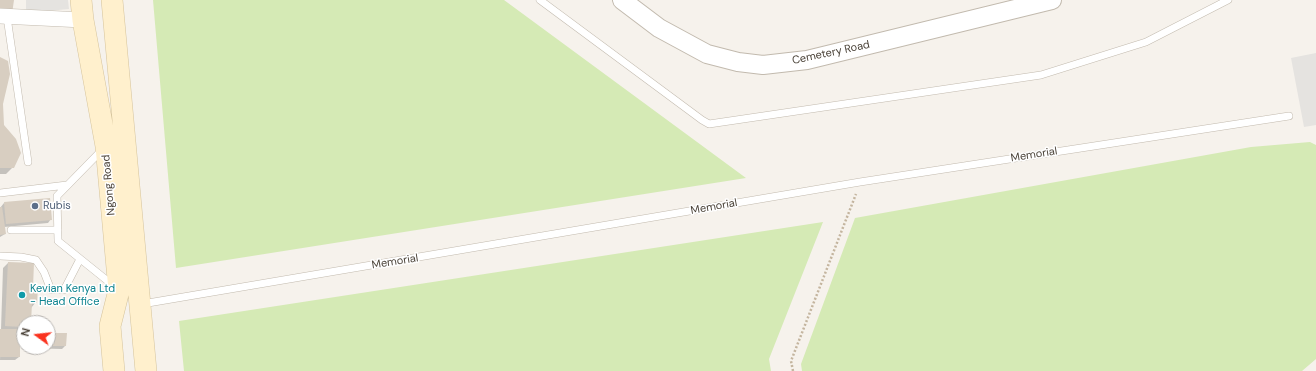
<!DOCTYPE html>
<style>
body{margin:0}
#map{position:relative;width:1316px;height:371px;overflow:hidden;background:#f6f2ec;font-family:"DM Sans",sans-serif}
canvas{display:block}
.north{position:absolute;left:16px;top:315px;width:40px;height:40px;box-sizing:border-box;background:#fff;border:1px solid #b7b4b0;border-radius:50%;rotate:285deg;font-size:11px;font-weight:700;line-height:16px;text-align:center;color:#4b4339}
.north::after{content:'';display:block;margin:auto;width:14px;height:18px;background:#fa331f;clip-path:polygon(50% 0,100% 100%,50% 72%,0 100%)}
</style>
<div id="map">
<canvas width="1316" height="371"></canvas>
<div class="north">N</div>
</div>
<script>
const c = document.querySelector('canvas').getContext('2d');
c.lineJoin = 'round';
function fillPath(path, color) { c.fillStyle = color; c.fill(path, 'evenodd'); }
const toPath = rows => new Path2D(rows.map(r => 'M' + r).join(''));
function strokePath(path, color, width, dash) { c.strokeStyle = color; c.lineWidth = width; c.lineCap = dash ? 'butt' : 'round'; c.setLineDash(dash || []); c.stroke(path); }
function drawText(font, color, halo, rows, align = 'center') {
  c.font = font + ' "DM Sans",sans-serif'; c.lineWidth = 3; c.setLineDash([]); c.textBaseline = 'middle'; c.strokeStyle = halo; c.fillStyle = color; for (const [text, x, y, turn = 0] of rows) {
    c.save(); c.translate(x, y); c.rotate((+turn || 0) * Math.PI / 180); c.textAlign = isNaN(turn) ? turn : align; if (halo) c.strokeText(text, 0, 0); c.fillText(text, 0, 0); c.restore();
  }
}
fillPath(toPath([
 [153,0,504,0,746,178,176,268],
 [1310,142,1316,145,1316,359,1302,371,802,371,801,364,855,218,1251,147],
 [823,222,769,359,771,371,184,371,179,321]
]), '#d5eab5');
fillPath(toPath([
 [26,0,68,0,69,9,26,13],
 [1316,53,1316,125,1304,127,1291,58]
]), '#e5e3e0');
fillPath(toPath([
 [0,58,3,126,13,167,6,174,0,174],
 [4,203,51,219,48,223,4,227,5,234,0,237,0,208],
 [8,263,32,288,36,302,31,308,30,323,24,323,24,332,19,332,19,357,15,360,0,360,3,268],
 [24,334,24,347,48,347,48,334,65,346,62,349,21,348,22,336]
]), '#0003');
fillPath(toPath([
 [0,0,14,0,12,14,0,12],
 [0,57,8,61,10,74,3,104,4,125,16,139,21,153,14,168,0,168],
 [50,198,52,220,6,224,4,202],
 [0,207,2,207,6,234,0,235],
 [8,262,34,263,33,287,38,287,37,303,32,303,31,323,24,323,24,327,5,326],
 [0,329,20,329,20,357,0,357],
 [48,333,67,333,66,346,48,346]
]), '#d8cec1');
const service = toPath([
 [540,0,702,120,709,124,1041,75,1146,42,1228,0],
 [7,17,28,162],
 [102,150,57,196,58,241,114,286],
 [0,193,67,185],
 [11,230,58,230],
 [0,256,21,257,36,260,44,272,51,290,64,290,80,259],
 [142,304,860,182,1289,116]
]);
const minor = toPath([
 [0,16,83,20]
]);
const tertiary = toPath([
 [622,0,659,28,707,54,738,62,763,65,807,60,1052,0]
]);
const secondary = toPath([
 [81,0,83,20,106,146,119,290,110,326,114,371],
 [112,0,146,371]
]);
strokePath(service, '#c2baae', 8);
strokePath(minor, '#c2baae', 16);
strokePath(tertiary, '#c2baae', 20);
strokePath(secondary, '#d5c39b', 22);
strokePath(toPath([
 [793,371,791,361,856,194]
]), '#c4b59f', 2.5, [2, 2]);
strokePath(service, '#fff', 7);
strokePath(minor, '#fff', 15);
strokePath(tertiary, '#fff', 18);
strokePath(secondary, '#fff0cd', 21);
for (const [x, y, r, color] of [
 [35,206,4,"#5c6f8a"],
 [22,295,4,"#0f9aa8"]
]) { const dot = new Path2D(); dot.arc(x, y, r, 0, 2 * Math.PI); c.fillStyle = color; c.fill(dot); strokePath(dot, '#fff', 1.5); }
drawText('11px', '#4b4339', '#fff', [
 ["Cemetery Road",831,53,-12],
 ["Memorial",1034,155,-9],
 ["Ngong Road",109,185,-95],
 ["Memorial",714,207,-10],
 ["Memorial",395,262,-9]
]);
drawText('11px', '#4e5e75', '#fff', [
 ["Rubis",43,206]
], 'left');
drawText('11px', '#0d838f', '#fff', [
 ["Kevian Kenya Ltd",30,289],
 ["- Head Office",30,302]
], 'left');
</script>
